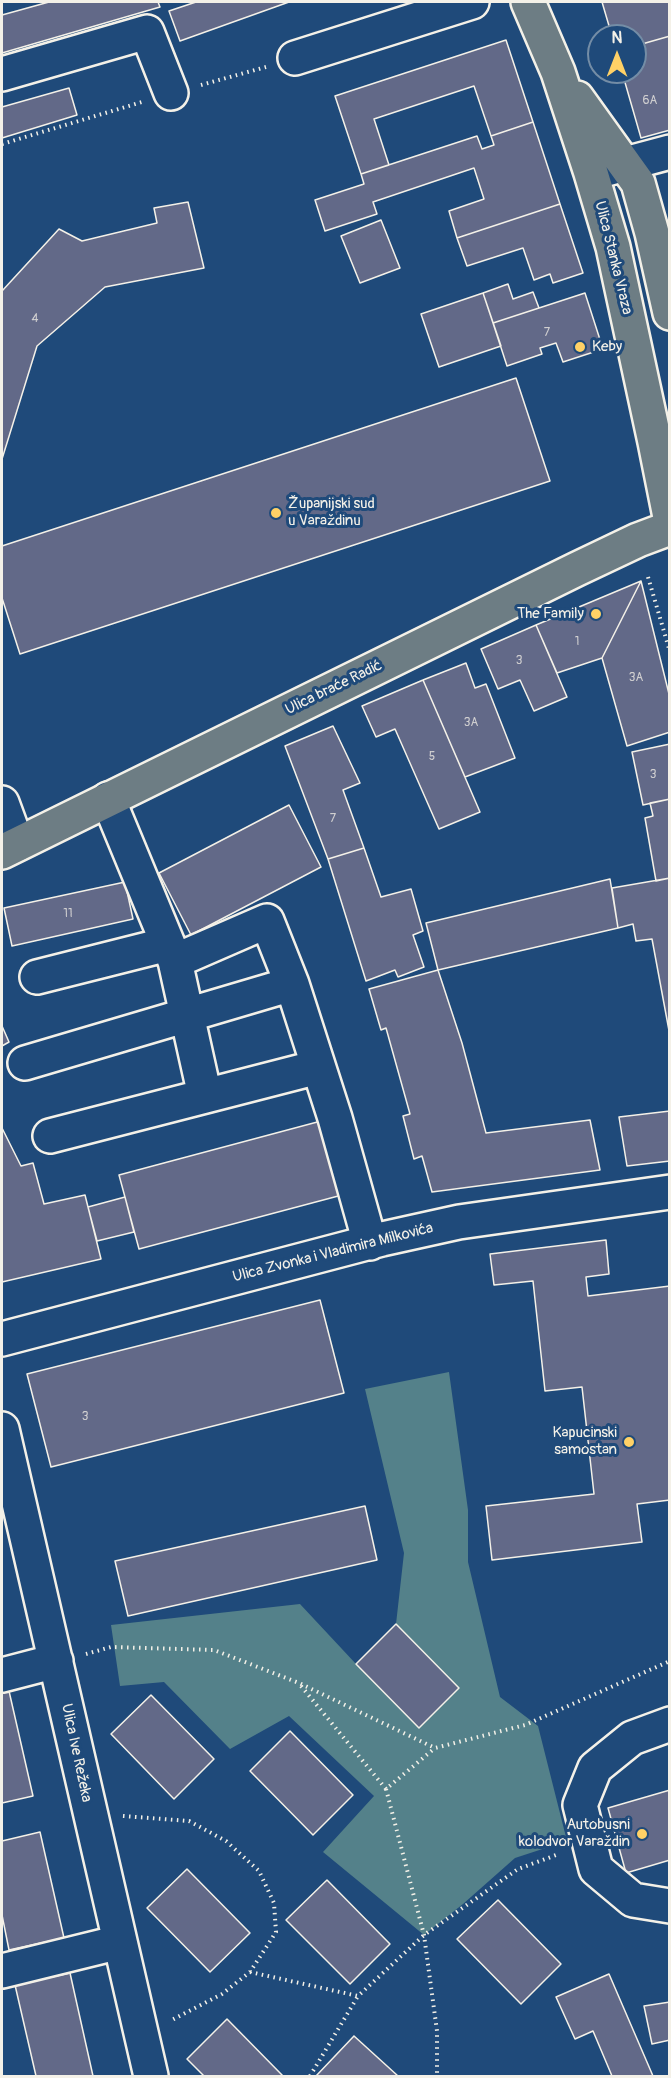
<!DOCTYPE html>
<meta charset="utf-8">
<style>
body{margin:0}
#map{position:relative;width:671px;height:2078px;overflow:hidden;background:#1f4a7a;font-family:Pangolin,sans-serif}
canvas{display:block}
.frame{position:absolute;inset:0;border:3px solid #f4f1e8;pointer-events:none}
.north{position:absolute;left:587px;top:24px;width:60px;height:60px;box-sizing:border-box;background:#1f4a7a;border:2px solid #748da6;border-radius:50%;rotate:0deg;font-size:16px;font-weight:700;line-height:24px;text-align:center;color:#f4f1e8}
.north::after{content:'';display:block;margin:auto;width:21px;height:27px;background:#ffd166;clip-path:polygon(50% 0,100% 100%,50% 72%,0 100%)}
</style>
<div id="map">
<canvas width="671" height="2078"></canvas>
<div class="frame"></div>
<div class="north">N</div>
</div>
<script>
const c = document.querySelector('canvas').getContext('2d');
c.lineJoin = 'round';
function fillPath(path, color) { c.fillStyle = color; c.fill(path, 'evenodd'); }
const toPath = rows => new Path2D(rows.map(r => 'M' + r).join(''));
function strokePath(path, color, width, dash) { c.strokeStyle = color; c.lineWidth = width; c.lineCap = dash ? 'butt' : 'round'; c.setLineDash(dash || []); c.stroke(path); }
function drawText(font, color, halo, rows, align = 'center') {
  c.font = font + ' Pangolin,sans-serif'; c.lineWidth = 6; c.setLineDash([]); c.textBaseline = 'middle'; c.strokeStyle = halo; c.fillStyle = color; for (const [text, x, y, turn = 0] of rows) {
    c.save(); c.translate(x, y); c.rotate((+turn || 0) * Math.PI / 180); c.textAlign = isNaN(turn) ? turn : align; if (halo) c.strokeText(text, 0, 0); c.fillText(text, 0, 0); c.restore();
  }
}
fillPath(toPath([
 [449,1372,468,1510,468,1562,500,1697,538,1726,567,1841,515,1858,463,1904,424,1935,323,1852,374,1796,289,1716,230,1749,164,1682,120,1686,111,1625,300,1604,356,1664,419,1728,459,1688,396,1624,404,1553,365,1389]
]), '#54818a');
const building = toPath([
 [49,2,158,2,160,7,2,53,2,15,49,2],
 [196,2,289,2,180,41,169,11,196,2],
 [602,2,670,2,670,36,635,46,635,36,612,36,602,2],
 [670,36,670,130,641,138,622,72,635,72,635,46,670,36],
 [506,40,533,122,491,136,474,86,374,119,389,165,361,174,335,96,506,40],
 [69,88,77,115,2,138,2,107,69,88],
 [533,122,560,204,457,238,449,211,484,199,474,168,373,202,377,214,325,231,315,200,364,184,361,174,477,136,482,149,494,145,491,136,533,122],
 [188,202,204,268,105,287,37,346,2,459,2,291,59,229,82,241,157,223,154,208,188,202],
 [560,204,583,273,553,283,550,274,534,280,523,248,467,266,457,238,560,204],
 [381,220,400,268,360,283,341,236,381,220],
 [508,284,513,299,533,292,539,308,493,323,483,293,508,284],
 [483,293,501,346,439,367,421,314,483,293],
 [585,293,603,349,563,362,556,343,540,348,542,354,507,366,493,323,585,293],
 [516,378,550,481,20,654,2,598,2,546,516,378],
 [641,581,602,658,557,673,536,625,641,581],
 [641,581,670,698,670,732,627,746,602,658,641,581],
 [536,625,567,697,534,711,520,680,498,689,481,649,536,625],
 [466,663,475,688,486,684,515,758,465,777,423,680,466,663],
 [423,680,480,812,439,829,395,729,376,737,362,706,423,680],
 [333,726,360,783,343,790,364,848,328,859,285,746,333,726],
 [670,744,670,799,643,805,632,752,670,744],
 [670,799,670,878,656,881,645,818,653,816,650,803,670,799],
 [289,805,321,867,191,935,159,873,289,805],
 [364,848,381,897,411,889,423,931,413,935,424,967,398,977,395,970,366,981,328,859,364,848],
 [670,878,670,1036,652,939,636,941,633,924,618,928,612,888,670,878],
 [610,879,618,928,438,970,426,923,610,879],
 [125,882,133,919,12,946,4,908,125,882],
 [438,970,462,1043,486,1133,590,1120,600,1170,432,1192,422,1156,414,1159,403,1116,410,1114,386,1028,381,1030,369,989,438,970],
 [2,1026,9,1042,2,1046,2,1026],
 [670,1111,670,1161,627,1166,619,1117,670,1111],
 [321,1121,342,1195,139,1249,119,1175,321,1121],
 [2,1128,21,1166,33,1163,44,1204,85,1195,101,1259,2,1282,2,1128],
 [125,1197,134,1232,97,1241,88,1207,125,1197],
 [606,1240,609,1274,586,1277,588,1296,670,1286,670,1500,637,1504,642,1542,492,1560,486,1506,594,1494,582,1387,545,1391,533,1281,494,1285,490,1254,606,1240],
 [320,1300,344,1393,51,1467,27,1374,320,1300],
 [365,1506,377,1560,128,1616,115,1561,365,1506],
 [396,1624,459,1688,419,1728,356,1664,396,1624],
 [9,1691,33,1796,2,1803,2,1693,9,1691],
 [151,1695,214,1759,174,1799,111,1734,151,1695],
 [290,1731,353,1795,313,1835,250,1771,290,1731],
 [670,1790,670,1860,626,1873,608,1808,670,1790],
 [40,1832,64,1938,9,1950,2,1915,2,1841,40,1832],
 [187,1869,250,1933,210,1972,147,1908,187,1869],
 [327,1880,390,1944,350,1984,286,1920,327,1880],
 [498,1900,561,1964,521,2004,457,1939,498,1900],
 [70,1973,93,2076,36,2076,15,1985,70,1973],
 [609,1974,653,2076,612,2076,593,2031,575,2039,556,1997,609,1974],
 [670,2002,670,2040,652,2044,644,2006,670,2002],
 [227,2019,283,2076,204,2076,187,2059,227,2019],
 [354,2036,398,2076,316,2076,354,2036]
]);
fillPath(building, '#626988');
strokePath(building, '#f4f1e8', 1.5);
const minor = toPath([
 [295,58,472,2],
 [2,74,147,32,171,93],
 [599,171,670,152],
 [108,799,175,961,205,1096],
 [2,803,17,844],
 [175,961,267,921,292,984],
 [37,977,168,944],
 [25,1063,292,984,335,1118,370,1243],
 [50,1136,318,1067],
 [2,1339,382,1239,459,1222,670,1192],
 [2,1429,151,2076],
 [2,1675,56,1661],
 [670,1724,632,1738,595,1768,580,1805,596,1869,633,1900,670,1906],
 [2,1971,120,1942]
]);
const major = toPath([
 [528,2,558,72,591,173,613,247,655,442,670,517],
 [577,98,638,183,652,233,670,313],
 [2,852,577,569,638,540,670,528]
]);
strokePath(minor, '#f4f1e8', 38);
strokePath(major, '#f4f1e8', 38);
strokePath(toPath([
 [201,85,266,67],
 [2,144,142,102],
 [648,577,670,652],
 [86,1654,111,1647,214,1650,299,1683,435,1748,525,1725,670,1661],
 [301,1686,386,1789,435,1748],
 [386,1789,424,1935,437,2031,437,2076],
 [123,1816,189,1821,226,1841,259,1871,274,1903,276,1932,250,1972,222,1994,170,2021],
 [250,1972,358,1996,424,1935,518,1869,559,1854],
 [310,2076,358,1996]
]), '#f4f1e8', 4, [1.5, 4.5]);
strokePath(minor, '#1f4a7a', 33);
strokePath(major, '#6d7d84', 33);
for (const [x, y, r, color] of [
 [580,347,6,"#ffd166"],
 [276,513,6,"#ffd166"],
 [596,614,6,"#ffd166"],
 [629,1442,6,"#ffd166"],
 [642,1834,6,"#ffd166"]
]) { const dot = new Path2D(); dot.arc(x, y, r, 0, 2 * Math.PI); c.fillStyle = color; c.fill(dot); strokePath(dot, '#1f4a7a', 2); }
drawText('12px', '#d0cfd0', null, [
 ["6A",650,101],
 ["4",35,319],
 ["7",547,333],
 ["1",577,642],
 ["3",519,661],
 ["3A",636,678],
 ["3A",471,723],
 ["5",432,757],
 ["3",653,775],
 ["7",333,819],
 ["11",68,914],
 ["3",85,1417]
]);
drawText('15px', '#f4f1e8', '#1f4a7a', [
 ["Ulica Stanka Vraza",613,258,76],
 ["Ulica braće Radić",334,688,-26],
 ["Ulica Zvonka i Vladimira Milkovića",333,1253,-14],
 ["Ulica Ive Režeka",76,1753,78]
]);
drawText('15px', '#f4f1e8', '#1f4a7a', [
 ["Keby",592,347,"left"],
 ["Županijski sud",288,504,"left"],
 ["u Varaždinu",288,521,"left"],
 ["The Family",584,614],
 ["Kapucinski",617,1433],
 ["samostan",617,1450],
 ["Autobusni",630,1825],
 ["kolodvor Varaždin",630,1842]
], 'right');
</script>
